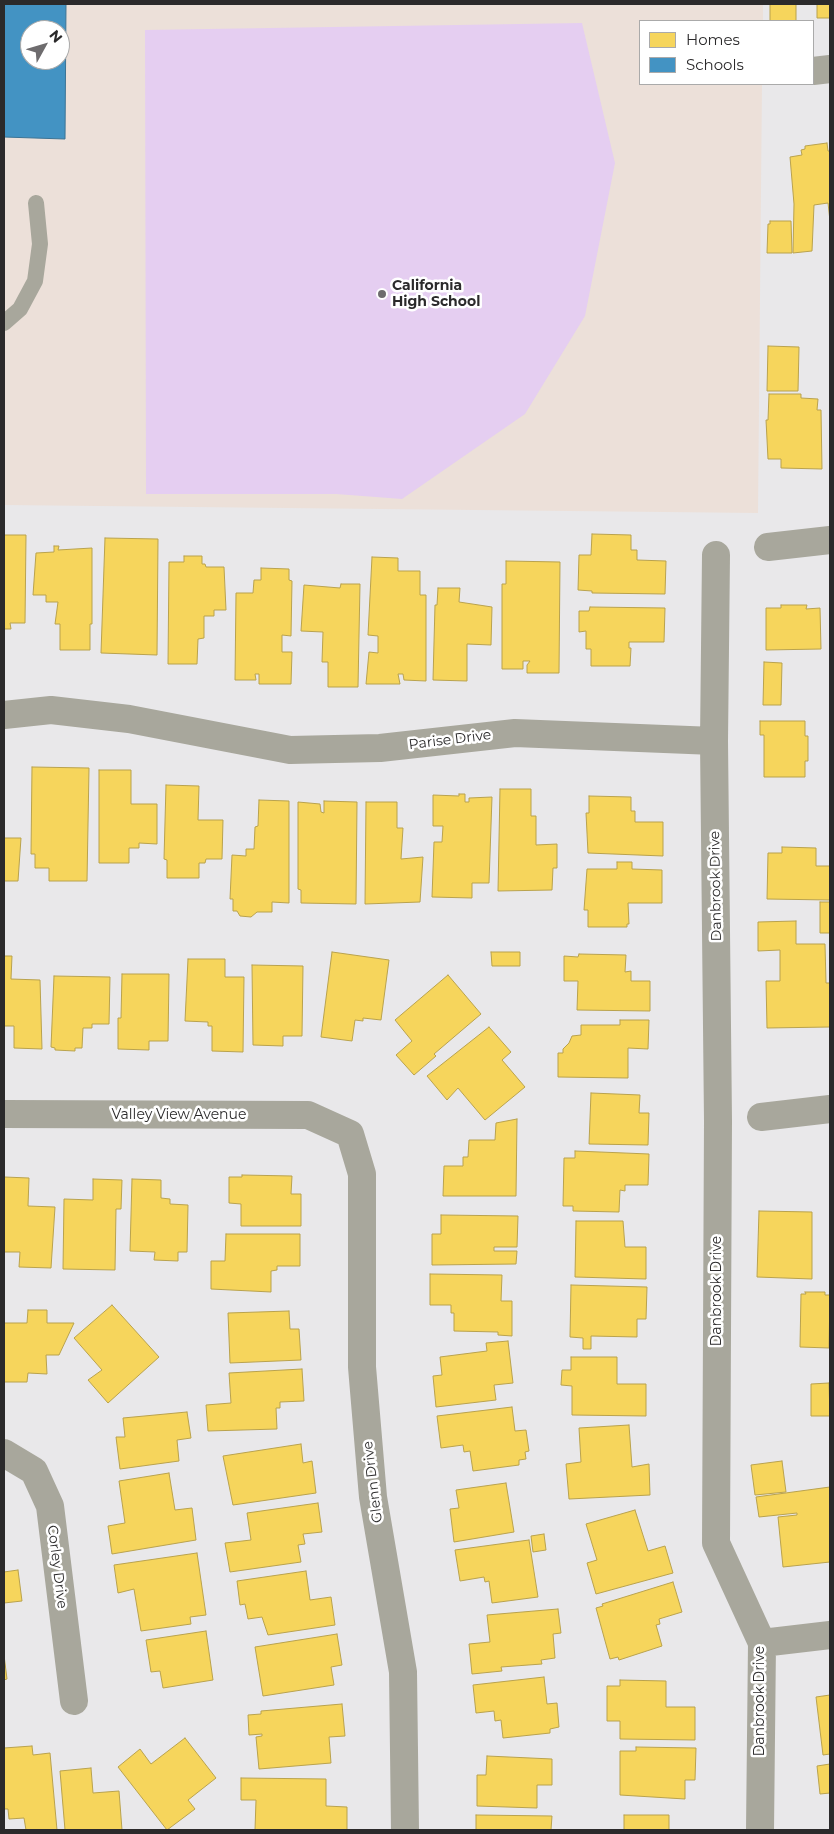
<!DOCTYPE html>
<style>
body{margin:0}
#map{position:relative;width:834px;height:1834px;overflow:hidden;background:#e9e8ea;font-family:Montserrat,sans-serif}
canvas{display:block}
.frame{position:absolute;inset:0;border:5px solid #2b2a2b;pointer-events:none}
.legend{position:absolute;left:639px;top:20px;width:175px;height:65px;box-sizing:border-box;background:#fff;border:1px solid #aaa;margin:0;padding:6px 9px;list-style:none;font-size:15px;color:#2b2a2b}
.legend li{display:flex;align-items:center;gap:10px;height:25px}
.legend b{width:25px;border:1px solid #aaa}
.north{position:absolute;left:20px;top:20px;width:50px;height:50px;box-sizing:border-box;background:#fff;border:1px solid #aaa;border-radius:50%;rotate:51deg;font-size:14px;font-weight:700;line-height:20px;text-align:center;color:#2b2a2b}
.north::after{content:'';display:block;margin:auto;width:18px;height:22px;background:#6e6c6e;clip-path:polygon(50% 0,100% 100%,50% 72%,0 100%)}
</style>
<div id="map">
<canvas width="834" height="1834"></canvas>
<div class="frame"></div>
<ul class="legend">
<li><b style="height:14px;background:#f6d55c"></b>Homes</li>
<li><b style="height:14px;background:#4393c3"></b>Schools</li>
</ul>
<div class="north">N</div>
</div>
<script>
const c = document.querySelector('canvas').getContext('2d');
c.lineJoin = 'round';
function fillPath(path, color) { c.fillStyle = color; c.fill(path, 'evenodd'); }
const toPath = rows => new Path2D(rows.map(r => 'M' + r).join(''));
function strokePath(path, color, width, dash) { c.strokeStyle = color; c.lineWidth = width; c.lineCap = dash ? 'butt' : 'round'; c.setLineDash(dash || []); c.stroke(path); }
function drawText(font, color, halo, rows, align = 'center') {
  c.font = font + ' Montserrat,sans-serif'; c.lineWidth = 5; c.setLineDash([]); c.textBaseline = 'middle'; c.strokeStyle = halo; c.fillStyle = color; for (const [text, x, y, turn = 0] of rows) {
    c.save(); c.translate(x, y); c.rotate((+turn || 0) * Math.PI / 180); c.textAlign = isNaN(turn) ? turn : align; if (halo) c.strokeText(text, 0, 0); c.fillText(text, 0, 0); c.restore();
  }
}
fillPath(toPath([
 [4,4,763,4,763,21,640,21,640,84,762,84,758,513,4,505],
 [30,30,60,30,60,60,30,60]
]), '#ece0d9');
fillPath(toPath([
 [582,23,615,163,585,316,525,414,402,499,336,494,146,494,145,30]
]), '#e5cef1');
const homes = toPath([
 [770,4,796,4,796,21,770,21,770,4],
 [817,4,830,4,830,18,817,18,817,4],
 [827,143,828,151,830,151,830,221,828,203,814,205,812,251,793,253,794,204,790,157,802,155,801,150,805,149,805,146,827,143],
 [770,221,791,221,792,253,767,253,768,224,770,224,770,221],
 [768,346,799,347,798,391,767,391,768,346],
 [769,394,801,394,801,398,818,399,817,410,821,410,822,469,781,468,781,459,768,459,766,420,768,420,769,394],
 [592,534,631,535,631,550,637,550,637,560,666,561,665,594,592,593,592,591,578,590,579,555,591,555,592,534],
 [4,535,26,535,25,623,10,623,11,629,4,629,4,535],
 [105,538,158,539,157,655,101,653,105,538],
 [54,546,59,546,58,550,92,548,92,624,90,624,90,650,60,650,60,624,55,624,58,602,46,602,46,595,33,595,36,553,54,552,54,546],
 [184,556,202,556,202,564,205,564,206,567,224,567,226,610,214,610,214,616,204,616,204,638,198,639,197,664,168,664,169,562,184,562,184,556],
 [372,557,398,558,398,571,420,571,420,595,426,595,426,681,404,680,403,674,398,674,400,684,366,684,369,652,378,653,378,636,368,635,372,557],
 [506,561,560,562,559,673,527,673,527,665,530,661,523,661,523,669,502,669,502,584,506,584,506,561],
 [261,568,289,569,289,580,292,581,291,636,282,635,282,652,292,652,291,684,259,684,259,674,255,674,256,680,235,680,236,593,253,593,254,580,261,580,261,568],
 [341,584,360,584,358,687,328,687,328,662,322,662,323,632,301,631,304,585,340,588,341,584],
 [438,588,460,588,459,602,492,607,491,645,467,644,467,681,433,680,435,605,437,605,438,588],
 [781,605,807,605,806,609,820,608,821,649,766,650,766,608,781,608,781,605],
 [590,607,665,608,664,642,629,642,629,648,631,648,630,666,591,666,591,649,586,649,586,631,579,632,579,611,589,611,590,607],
 [764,662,782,663,781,705,763,705,764,662],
 [760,721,805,721,805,736,808,736,808,761,805,761,805,777,764,777,764,735,760,735,760,721],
 [32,767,89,768,87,881,49,881,49,868,35,868,35,854,31,854,32,767],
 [99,770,131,770,131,804,157,804,157,844,139,843,139,848,129,848,129,863,99,863,99,770],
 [166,785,199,786,198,820,223,820,222,859,206,859,205,863,199,863,199,878,167,878,167,860,164,859,166,785],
 [500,789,531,789,531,816,536,816,536,845,557,844,557,868,553,868,552,890,498,891,500,789],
 [459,794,465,794,465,802,469,802,469,798,492,797,489,883,472,883,472,898,432,897,434,842,442,842,443,826,433,826,433,795,459,796,459,794],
 [589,796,631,797,631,811,635,811,635,822,663,822,663,856,588,853,586,813,589,813,589,796],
 [259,800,289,801,289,903,272,902,272,912,257,912,251,917,240,916,237,911,233,911,233,899,230,899,232,855,246,856,246,849,254,849,255,827,258,826,259,800],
 [324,801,357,802,356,904,301,903,301,890,298,889,298,802,320,804,321,812,324,813,324,801],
 [366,802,397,802,397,828,403,828,401,859,423,857,420,902,365,904,366,802],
 [4,838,21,838,18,881,4,881,4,838],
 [782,847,816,848,816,866,830,866,830,900,767,899,768,853,782,853,782,847],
 [617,862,632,862,632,869,662,870,662,903,628,903,629,924,627,924,627,927,588,927,588,910,584,910,587,869,617,869,617,862],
 [820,902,830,902,830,933,820,933,820,902],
 [796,921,796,944,825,944,826,983,830,983,830,1027,767,1028,766,981,780,981,780,950,758,951,758,922,796,921],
 [332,952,389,960,381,1020,363,1018,363,1021,355,1020,352,1041,321,1037,332,952],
 [491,952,520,952,520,966,492,966,491,952],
 [579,954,626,955,625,972,631,971,631,981,650,981,650,1011,577,1010,578,981,564,981,564,956,578,957,579,954],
 [4,956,12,956,11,979,40,980,42,1049,14,1048,14,1026,4,1026,4,956],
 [188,959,225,959,225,977,244,977,243,1052,212,1051,212,1026,208,1026,208,1022,185,1021,188,959],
 [252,965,303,966,302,1036,283,1036,283,1046,253,1045,252,965],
 [122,974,169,974,168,1041,149,1041,149,1050,118,1049,118,1018,121,1018,122,974],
 [448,975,481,1014,434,1054,436,1056,414,1075,396,1055,412,1041,395,1020,448,975],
 [54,976,110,977,109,1024,92,1024,92,1028,83,1028,82,1048,75,1048,75,1051,55,1050,55,1048,51,1047,54,976],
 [620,1020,649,1020,648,1049,628,1048,628,1078,558,1077,558,1053,563,1053,563,1049,569,1043,572,1036,581,1035,581,1025,620,1025,620,1020],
 [489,1027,511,1052,502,1060,525,1087,485,1120,458,1088,447,1100,427,1076,489,1027],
 [591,1093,640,1095,639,1113,649,1113,648,1145,589,1144,591,1093],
 [517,1119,516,1196,443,1196,444,1166,463,1166,463,1157,468,1157,469,1140,495,1140,496,1123,517,1119],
 [575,1151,649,1154,648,1185,625,1185,625,1191,620,1190,619,1212,573,1211,573,1206,563,1206,564,1158,575,1158,575,1151],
 [242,1175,292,1176,291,1194,301,1194,301,1226,241,1226,241,1204,229,1203,229,1177,242,1177,242,1175],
 [4,1177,29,1178,28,1206,55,1207,51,1268,19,1267,20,1252,4,1252,4,1177],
 [93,1179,122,1180,121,1209,116,1209,115,1270,63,1269,64,1199,93,1200,93,1179],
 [132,1179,161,1180,161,1198,170,1199,170,1204,188,1205,187,1252,178,1252,178,1261,154,1260,155,1252,130,1251,132,1179],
 [759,1211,812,1212,812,1279,757,1277,759,1211],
 [441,1215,518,1216,517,1247,494,1247,494,1251,517,1251,516,1264,432,1265,432,1234,441,1234,441,1215],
 [576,1221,623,1221,625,1247,646,1247,646,1279,575,1277,576,1221],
 [226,1234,300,1234,300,1266,277,1266,277,1270,271,1271,271,1292,211,1289,211,1261,225,1261,226,1234],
 [430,1274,502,1275,501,1301,512,1301,512,1336,498,1335,498,1332,454,1331,454,1313,451,1313,451,1305,430,1305,430,1274],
 [571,1285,647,1287,646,1319,637,1319,637,1337,591,1336,591,1349,583,1349,583,1338,570,1337,571,1285],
 [805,1292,825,1292,825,1295,830,1295,829,1348,800,1347,801,1294,806,1294,805,1292],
 [112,1305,159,1357,108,1403,88,1380,102,1370,74,1338,112,1305],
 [28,1310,47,1310,47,1323,74,1323,59,1355,46,1355,47,1374,28,1373,27,1382,4,1382,4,1323,27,1323,28,1310],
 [289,1311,290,1329,299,1329,301,1360,230,1363,228,1313,289,1311],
 [508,1341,513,1383,494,1385,496,1400,436,1407,433,1376,442,1375,440,1357,487,1351,486,1343,508,1341],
 [571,1357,617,1357,617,1384,646,1384,646,1416,572,1415,572,1386,561,1385,562,1370,571,1370,571,1357],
 [302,1369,304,1401,280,1402,280,1408,276,1408,277,1429,208,1431,206,1405,231,1403,229,1373,302,1369],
 [829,1383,830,1416,811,1416,811,1384,829,1383],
 [512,1407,515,1431,526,1430,529,1451,525,1452,526,1459,519,1460,519,1465,473,1471,470,1451,464,1452,463,1445,441,1448,437,1416,512,1407],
 [187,1412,191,1438,177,1440,179,1461,120,1469,116,1437,125,1437,123,1418,187,1412],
 [629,1425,632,1467,649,1464,650,1495,569,1499,566,1464,581,1462,579,1428,629,1425],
 [301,1444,303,1463,312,1461,316,1493,233,1505,223,1456,301,1444],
 [782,1461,786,1492,755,1495,751,1465,782,1461],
 [169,1473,175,1510,192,1508,196,1540,112,1554,108,1526,125,1523,119,1481,169,1473],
 [506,1483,514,1532,454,1542,450,1509,459,1508,456,1490,506,1483],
 [830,1487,830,1562,783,1567,778,1517,797,1515,797,1513,759,1517,756,1497,830,1487],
 [318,1503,322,1532,303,1534,305,1544,298,1545,301,1562,230,1572,225,1543,251,1540,247,1513,318,1503],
 [635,1510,648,1551,665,1546,673,1573,596,1594,587,1563,597,1560,586,1524,635,1510],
 [544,1534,546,1550,533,1552,531,1536,544,1534],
 [529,1540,538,1597,492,1603,489,1581,485,1582,484,1577,460,1581,455,1550,529,1540],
 [197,1553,206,1615,190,1617,191,1624,141,1631,134,1589,118,1593,114,1565,197,1553],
 [18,1570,22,1601,4,1603,4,1572,18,1570],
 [306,1571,310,1600,331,1597,335,1625,268,1635,262,1617,248,1619,245,1604,240,1605,237,1581,306,1571],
 [673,1582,682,1612,659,1619,660,1624,656,1625,662,1646,619,1660,618,1657,610,1659,596,1608,603,1606,602,1604,673,1582],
 [558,1609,561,1633,553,1634,555,1658,541,1660,542,1664,501,1667,502,1671,472,1674,469,1644,490,1642,487,1615,558,1609],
 [206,1631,213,1680,163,1688,160,1671,151,1672,146,1640,206,1631],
 [337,1634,342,1665,331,1667,334,1685,263,1696,255,1647,337,1634],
 [4,1655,7,1679,4,1680,4,1655],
 [544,1677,547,1704,557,1703,559,1727,550,1729,550,1733,503,1738,501,1720,495,1721,494,1711,476,1713,473,1685,544,1677],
 [620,1680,666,1681,666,1707,695,1707,695,1740,620,1739,620,1721,607,1721,607,1686,620,1686,620,1680],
 [830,1695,830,1754,823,1755,816,1697,830,1695],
 [342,1704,345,1736,329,1737,331,1763,259,1769,256,1737,262,1736,262,1734,249,1735,248,1715,261,1714,261,1711,342,1704],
 [185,1738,216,1778,188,1800,195,1809,167,1830,118,1767,140,1749,151,1764,185,1738],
 [32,1746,33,1755,50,1753,57,1830,26,1830,24,1818,9,1819,8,1809,4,1809,4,1748,32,1746],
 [636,1747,696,1748,695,1780,685,1780,685,1799,620,1795,620,1751,636,1751,636,1747],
 [487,1756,552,1759,552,1785,537,1785,537,1808,477,1806,477,1775,486,1775,487,1756],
 [830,1764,830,1793,820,1794,817,1766,830,1764],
 [91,1768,93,1793,119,1791,122,1830,65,1830,60,1771,91,1768],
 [241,1778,326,1779,326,1806,347,1807,347,1830,255,1830,256,1800,241,1800,241,1778],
 [476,1815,552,1816,551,1830,476,1830,476,1815],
 [624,1815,669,1815,669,1830,624,1830,624,1815]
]);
fillPath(homes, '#f6d55c');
strokePath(homes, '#b9a24d', 1);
const schools = toPath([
 [4,4,66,4,65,139,4,137,4,4],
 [30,30,60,30,60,60,30,60,30,30]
]);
fillPath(schools, '#4393c3');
strokePath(schools, '#3c7495', 1);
strokePath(toPath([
 [4,323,20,309,35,281,40,244,36,203]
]), '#a8a79c', 16);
strokePath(toPath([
 [813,71,830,69],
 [768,547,830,540],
 [4,715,51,710,129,719,290,750,380,748,515,733,714,741,716,555],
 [714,741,718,1121,716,1543,762,1643,760,1830],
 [4,1114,308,1115,350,1134,362,1174,362,1367,373,1497,403,1672,405,1830],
 [761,1117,830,1109],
 [4,1453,34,1471,50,1506,74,1701],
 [762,1643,830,1635]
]), '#a8a79c', 28);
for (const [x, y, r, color] of [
 [382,294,5,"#6e6c6e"]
]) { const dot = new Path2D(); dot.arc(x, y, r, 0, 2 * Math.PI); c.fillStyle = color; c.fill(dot); strokePath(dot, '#fff', 2); }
drawText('bold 14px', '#2b2a2b', '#fff', [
 ["California",392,286],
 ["High School",392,302]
], 'left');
drawText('14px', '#2b2a2b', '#fff', [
 ["Parise Drive",450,740,-7],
 ["Danbrook Drive",716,886,-91],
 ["Valley View Avenue",179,1115],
 ["Danbrook Drive",717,1291,-90],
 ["Glenn Drive",373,1482,-97],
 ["Corley Drive",57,1567,83],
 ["Danbrook Drive",760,1701,-90]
]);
</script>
